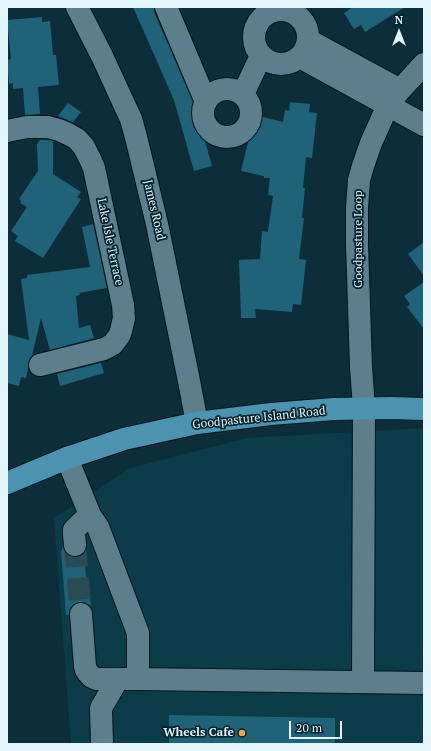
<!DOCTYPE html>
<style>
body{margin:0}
#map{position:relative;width:431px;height:751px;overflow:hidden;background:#0b2e3a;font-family:"PT Serif",serif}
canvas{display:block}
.frame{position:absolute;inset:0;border:8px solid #e2f4fc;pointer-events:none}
.north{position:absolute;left:379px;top:12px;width:40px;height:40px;-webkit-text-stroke:3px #01242f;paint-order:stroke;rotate:0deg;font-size:11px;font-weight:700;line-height:16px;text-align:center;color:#e2f4fc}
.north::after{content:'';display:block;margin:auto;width:14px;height:18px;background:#e2f4fc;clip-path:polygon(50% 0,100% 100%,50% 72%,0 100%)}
.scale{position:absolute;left:289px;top:721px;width:53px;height:18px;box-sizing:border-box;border:2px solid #e2f4fc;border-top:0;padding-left:5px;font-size:12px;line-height:14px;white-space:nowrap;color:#e2f4fc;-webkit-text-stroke:3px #01242f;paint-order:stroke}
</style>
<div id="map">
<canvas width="431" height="751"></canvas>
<div class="frame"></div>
<div class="north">N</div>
<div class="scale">20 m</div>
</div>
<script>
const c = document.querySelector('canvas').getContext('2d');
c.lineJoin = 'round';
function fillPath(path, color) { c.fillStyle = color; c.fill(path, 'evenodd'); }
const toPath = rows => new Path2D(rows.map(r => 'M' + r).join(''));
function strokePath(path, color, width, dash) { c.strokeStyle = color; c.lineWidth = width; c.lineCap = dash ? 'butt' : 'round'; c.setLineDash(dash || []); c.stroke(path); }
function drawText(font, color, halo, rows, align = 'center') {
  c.font = font + ' "PT Serif",serif'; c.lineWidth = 3.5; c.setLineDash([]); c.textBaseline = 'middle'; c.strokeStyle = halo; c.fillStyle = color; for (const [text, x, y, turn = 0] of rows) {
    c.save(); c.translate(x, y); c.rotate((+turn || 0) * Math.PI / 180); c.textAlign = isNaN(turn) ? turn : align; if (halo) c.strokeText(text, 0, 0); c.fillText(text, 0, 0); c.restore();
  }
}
fillPath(toPath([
 [424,428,424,744,71,744,54,518,130,468,247,438]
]), '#0c3b4a');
fillPath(toPath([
 [133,7,154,7,154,12,196,109,212,166,194,171,174,100],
 [353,7,405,7,365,32,361,25,354,29,344,13],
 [42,17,42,22,50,21,53,55,56,55,59,85,38,87,40,114,25,115,23,88,13,89,13,83,9,84,7,60,11,59,7,20],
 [290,102,310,104,309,112,317,113,312,158,306,157,303,188,305,188,302,218,304,218,299,259,306,260,301,305,293,304,292,312,255,309,256,318,241,318,239,260,260,259,262,231,268,232,273,196,268,195,270,178,264,178,264,176,241,171,255,115,283,122,285,110,289,111],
 [68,103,81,112,73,122,58,116],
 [40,140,46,140,53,141,53,174,81,192,77,197,81,199,43,258,15,241,18,236,11,231,27,207,20,203,21,201,19,199,38,171,37,144],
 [93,224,107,288,79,293,80,295,76,296,79,328,90,325,94,338,50,350,41,318,32,356,28,362,28,369,26,378,21,377,19,386,7,383,7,334,29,340,21,279,27,278,27,275,90,267,82,227],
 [424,242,424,276,408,254],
 [424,282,424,329,407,307,410,304,404,296],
 [101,363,104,373,60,386,57,374],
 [62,546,65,552,70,556,77,557,82,555,84,553,88,599,90,599,91,606,86,603,80,602,74,604,70,608,69,615,66,615,61,550,62,550],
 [169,715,335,718,335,744,169,744]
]), '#206278');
strokePath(toPath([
 [75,545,81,614]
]), '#2b4c57', 22, [22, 11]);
const minor = toPath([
 [77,7,102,56,124,104,131,119,136,137,157,224,189,381,197,423],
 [166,7,206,102],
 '254 37a27 27 0 1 1 54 0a27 27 0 1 1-54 0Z',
 [308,40,400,90],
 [300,57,424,125],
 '203 113a24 24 0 1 1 48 0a24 24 0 1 1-48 0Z',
 [243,94,261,56],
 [7,131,27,127,48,127,59,130,68,134,77,139,84,147,91,161,94,168,123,305,124,318,121,331,119,336,113,344,104,349,40,365],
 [67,458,90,515,98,527,138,633,138,679,424,683],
 [75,545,74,534,74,530,80,524,90,515],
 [81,614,85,666,86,670,89,674,92,677,96,679,138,679],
 [363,682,364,408,361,367,357,244,357,208,359,180,363,166,371,143,388,105,400,90,424,64],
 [102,744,101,708,118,679]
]);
const major = toPath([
 [7,483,67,458,124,439,197,423,271,414,334,409,391,408,424,409]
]);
strokePath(minor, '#00151e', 24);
strokePath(major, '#00151e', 24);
strokePath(minor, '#5d7f8d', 22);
strokePath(major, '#4b93ae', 22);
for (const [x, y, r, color] of [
 [242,733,4,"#f5a346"]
]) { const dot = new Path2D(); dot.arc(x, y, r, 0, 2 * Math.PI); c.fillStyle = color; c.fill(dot); strokePath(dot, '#01242f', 1.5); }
drawText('12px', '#e2f4fc', '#01242f', [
 ["James Road",154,210,77],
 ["Goodpasture Loop",359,239,-90],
 ["Lake Isle Terrace",110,242,78],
 ["Goodpasture Island Road",259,418,-6]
]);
drawText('bold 12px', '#e2f4fc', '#01242f', [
 ["Wheels Cafe",234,733]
], 'right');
</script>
